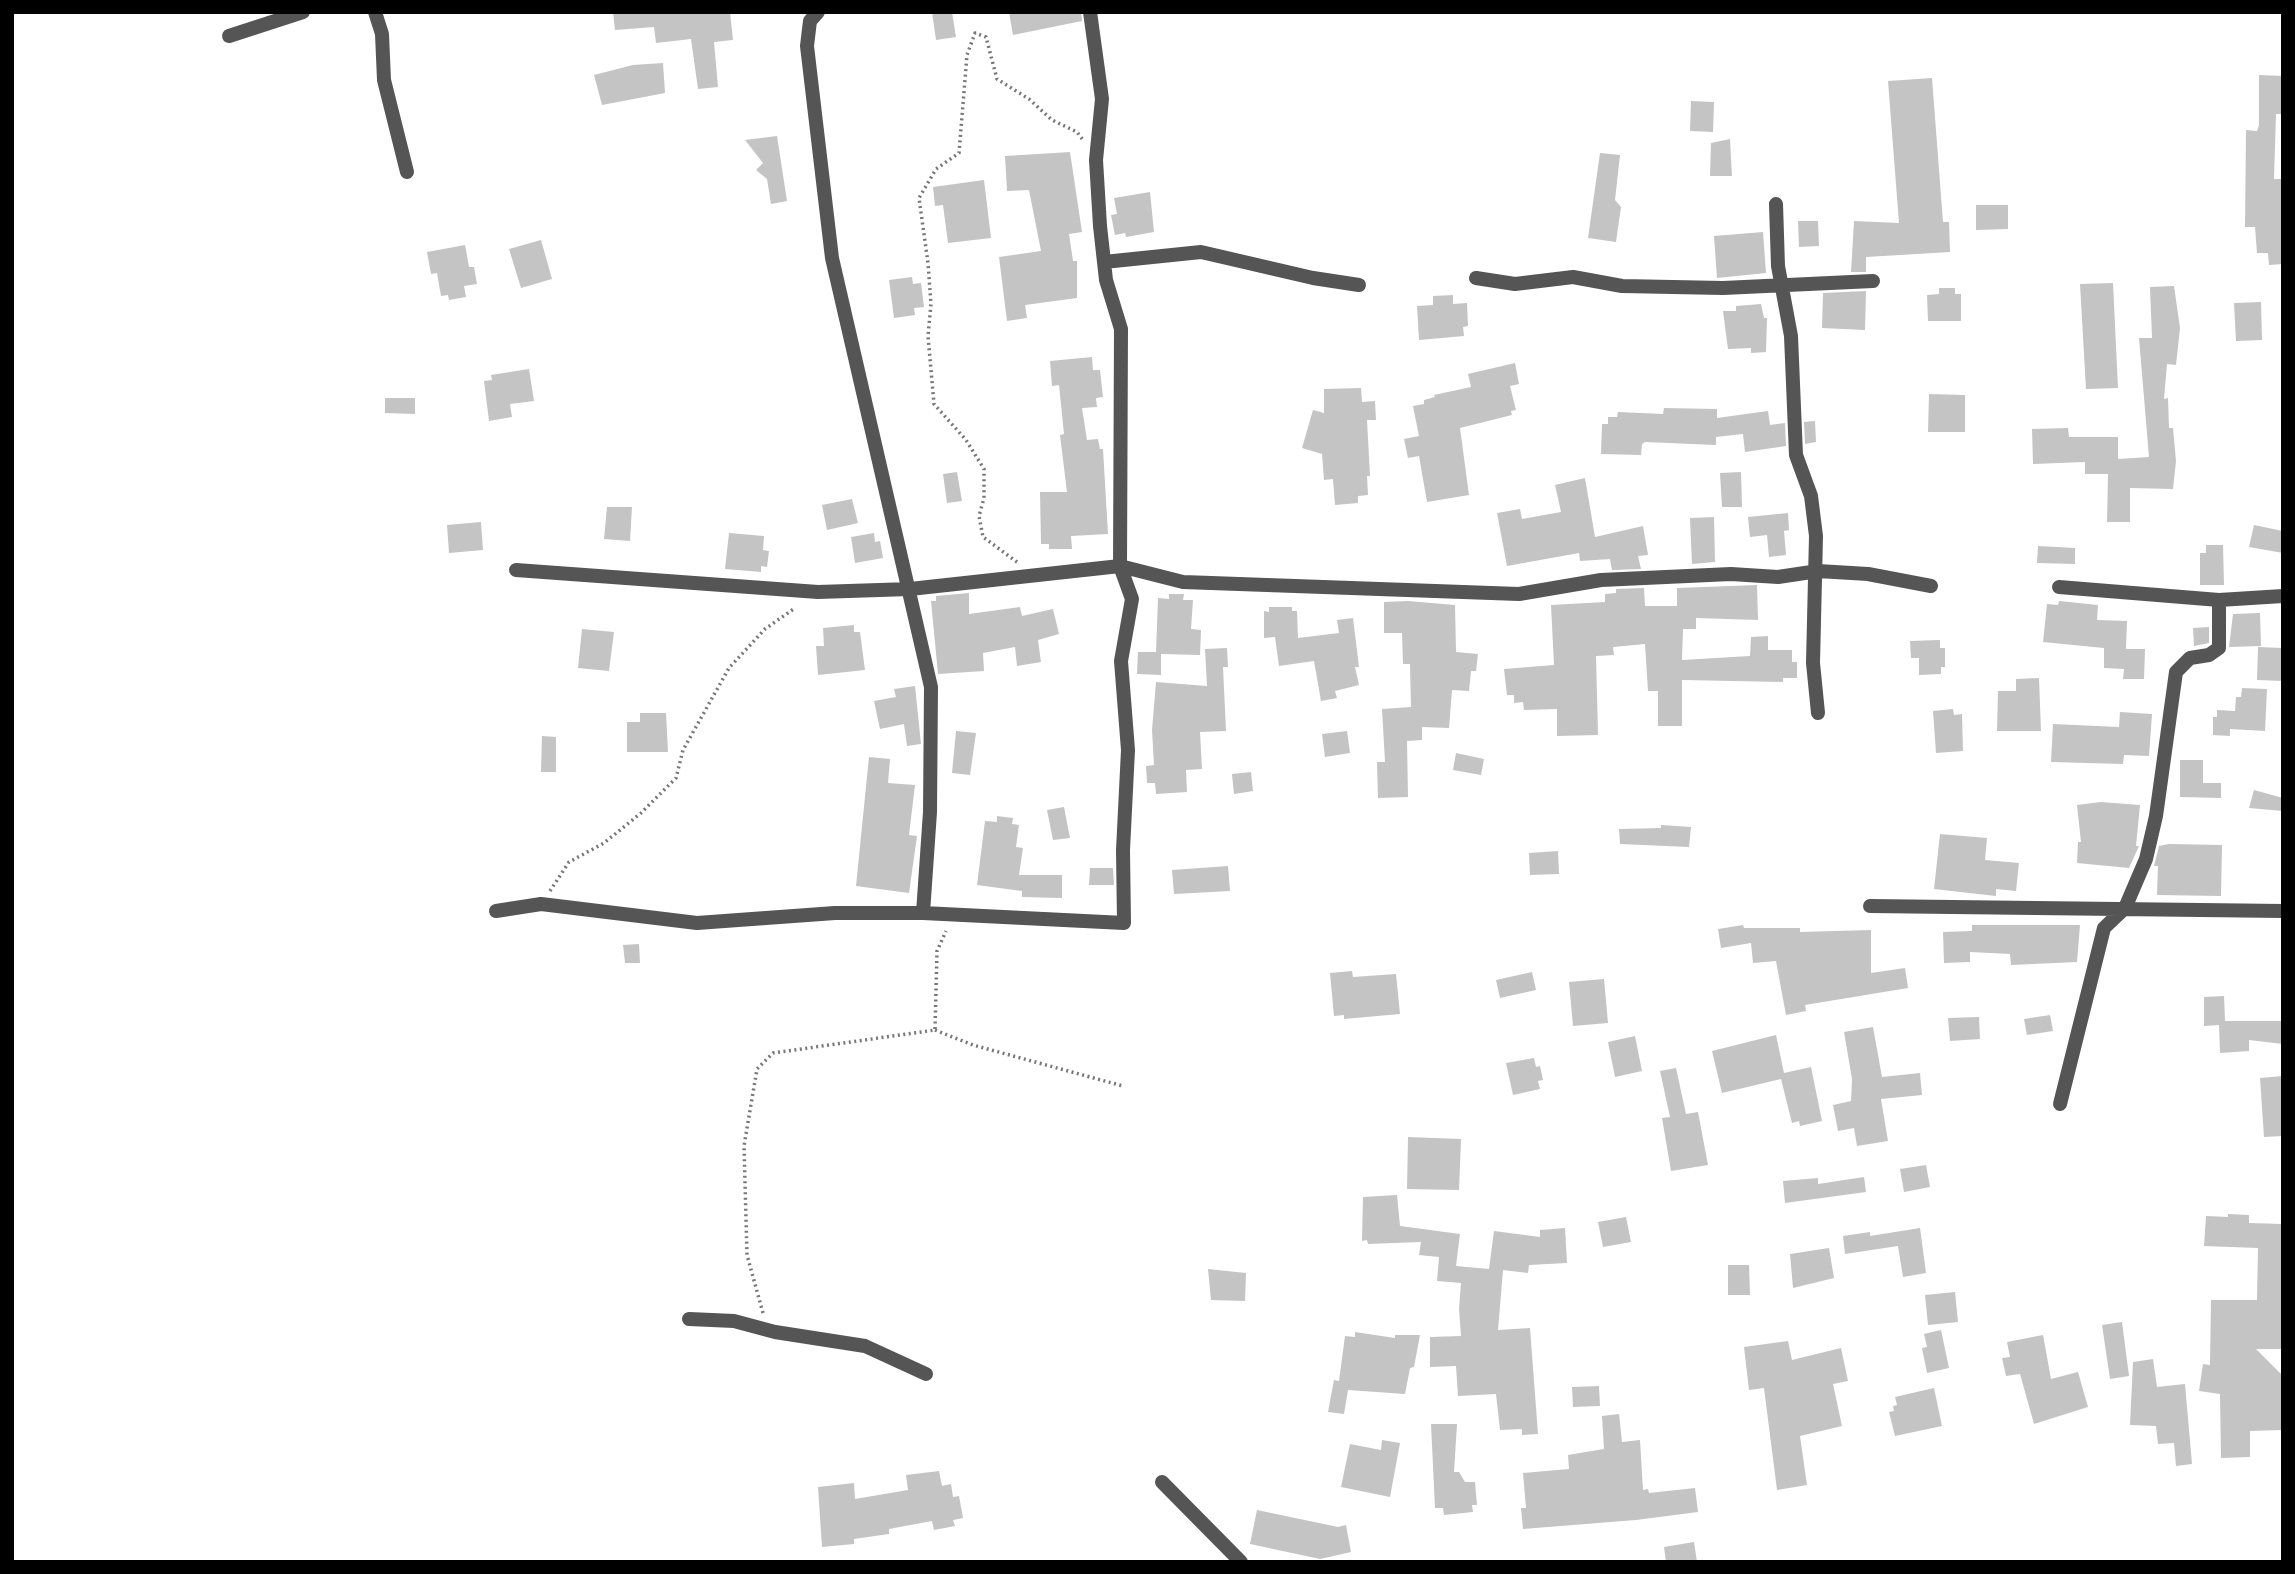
<!DOCTYPE html>
<style>
body{margin:0}
#map{position:relative;width:2295px;height:1574px;overflow:hidden;background:#fff;font-family:Poppins,sans-serif}
canvas{display:block}
.frame{position:absolute;inset:0;border:14px solid #000;pointer-events:none}
</style>
<div id="map">
<canvas width="2295" height="1574"></canvas>
<div class="frame"></div>
</div>
<script>
const c = document.querySelector('canvas').getContext('2d');
c.lineJoin = 'round';
function fillPath(path, color) { c.fillStyle = color; c.fill(path, 'evenodd'); }
const toPath = rows => new Path2D(rows.map(r => 'M' + r).join(''));
function strokePath(path, color, width, dash) { c.strokeStyle = color; c.lineWidth = width; c.lineCap = dash ? 'butt' : 'round'; c.setLineDash(dash || []); c.stroke(path); }
fillPath(toPath([
 [613,12,730,12,733,40,714,42,718,87,698,89,691,39,656,43,654,27,615,30],
 [932,12,952,12,956,37,936,40],
 [1009,12,1081,12,1082,21,1013,35],
 [663,63,665,93,602,105,594,75,633,65],
 [2259,75,2283,76,2283,114,2276,114,2274,179,2282,179,2283,264,2269,265,2268,253,2257,253,2255,227,2245,227,2246,130,2257,131,2259,125],
 [1932,78,1943,222,1949,222,1950,252,1866,257,1866,272,1851,272,1854,221,1899,223,1888,81],
 [1691,101,1714,102,1713,132,1690,131],
 [777,136,787,201,771,204,767,179,756,170,763,163,745,140],
 [1730,139,1732,176,1710,176,1711,143],
 [1070,152,1082,232,1069,234,1073,261,1077,261,1077,298,1025,305,1027,318,1007,321,999,257,1041,251,1029,190,1007,191,1005,156],
 [1600,153,1620,155,1615,200,1621,207,1616,242,1588,238],
 [984,180,991,238,948,243,943,205,935,206,933,187],
 [1150,192,1154,232,1126,237,1125,233,1115,235,1111,215,1117,214,1114,198],
 [1976,205,2008,205,2008,229,1976,230],
 [1798,221,1818,221,1819,246,1799,247],
 [1763,232,1766,273,1717,278,1714,236],
 [541,240,552,279,521,288,509,249],
 [465,245,469,267,474,267,477,284,464,286,466,297,449,300,448,295,441,296,437,273,431,274,427,252],
 [912,277,913,284,921,283,924,307,914,308,915,315,894,318,889,280],
 [2113,283,2118,388,2086,389,2080,284],
 [2174,286,2180,328,2176,365,2167,364,2164,399,2168,398,2169,428,2173,428,2176,461,2173,489,2130,488,2130,522,2107,522,2108,474,2085,474,2085,462,2033,464,2032,429,2068,428,2069,437,2118,437,2118,459,2149,457,2139,338,2152,338,2150,287],
 [1939,288,1955,288,1955,294,1961,294,1961,321,1928,321,1927,295,1939,294],
 [1866,291,1865,330,1822,328,1823,293],
 [1453,295,1453,304,1467,303,1468,326,1463,327,1464,336,1419,340,1417,306,1433,305,1433,296],
 [2261,302,2262,340,2236,341,2234,303],
 [1761,304,1764,318,1767,318,1766,352,1751,353,1751,348,1728,349,1723,311,1736,311,1736,306],
 [1092,357,1093,370,1100,370,1103,397,1096,398,1097,407,1082,408,1087,440,1098,439,1100,449,1103,449,1108,534,1071,536,1072,549,1049,549,1049,544,1041,544,1040,492,1067,492,1060,435,1064,434,1059,385,1052,386,1050,361],
 [1515,363,1519,384,1510,386,1516,410,1511,411,1512,415,1460,428,1469,495,1427,502,1419,456,1408,458,1404,439,1419,436,1413,406,1424,404,1424,400,1435,397,1434,395,1471,387,1468,374],
 [529,369,534,401,510,404,512,417,489,421,484,381,492,380,491,375],
 [1361,388,1362,402,1375,401,1376,420,1367,420,1370,476,1367,476,1368,495,1358,496,1358,503,1335,505,1333,479,1324,480,1322,454,1302,448,1313,410,1324,413,1324,389],
 [1929,394,1965,395,1965,432,1928,432],
 [385,398,415,398,415,414,385,413],
 [1664,408,1717,409,1717,418,1768,411,1770,425,1785,423,1786,446,1745,452,1743,434,1716,437,1716,445,1645,442,1642,444,1641,455,1601,454,1602,424,1608,424,1608,417,1617,417,1618,412,1663,414],
 [1815,421,1816,442,1805,444,1804,422],
 [957,472,962,501,947,503,943,474],
 [1741,472,1742,507,1722,507,1720,473],
 [1585,478,1595,537,1643,526,1648,555,1638,556,1641,569,1612,570,1610,559,1580,561,1579,553,1507,566,1497,513,1520,509,1522,519,1561,512,1555,485],
 [852,499,858,523,827,530,822,505],
 [607,507,632,507,630,541,604,539],
 [1788,513,1789,530,1784,531,1786,555,1769,557,1767,535,1750,537,1748,517],
 [1714,517,1715,562,1692,564,1690,518],
 [481,522,483,550,449,553,447,525],
 [2254,525,2283,531,2283,553,2249,547],
 [729,533,764,536,763,550,769,551,767,567,761,566,761,572,725,569],
 [874,533,875,542,880,541,883,558,855,563,851,537],
 [2206,545,2223,545,2224,585,2200,585,2200,553,2206,553],
 [2038,546,2075,548,2075,564,2037,563],
 [1757,585,1758,620,1696,618,1696,629,1683,629,1682,660,1750,656,1751,637,1768,636,1768,650,1792,650,1792,662,1797,662,1797,678,1783,678,1783,682,1682,680,1682,726,1658,726,1658,691,1648,691,1645,644,1613,647,1614,655,1596,656,1598,735,1557,736,1557,709,1524,710,1523,702,1514,703,1514,695,1507,695,1504,669,1554,665,1551,605,1605,602,1605,594,1616,593,1616,589,1644,588,1645,606,1677,606,1677,588],
 [969,593,969,614,1020,607,1022,616,1053,609,1059,634,1038,640,1041,662,1017,666,1015,647,983,653,984,671,938,674,931,601,936,601,936,596],
 [1169,594,1184,594,1183,600,1193,600,1191,629,1201,630,1200,655,1161,654,1161,675,1137,674,1138,652,1156,652,1158,598,1169,599],
 [1408,601,1455,605,1456,652,1478,654,1476,671,1471,671,1469,691,1452,690,1449,728,1422,727,1422,740,1407,741,1408,797,1378,798,1377,762,1385,762,1382,709,1411,707,1410,664,1403,664,1402,633,1384,633,1384,602],
 [2059,601,2098,605,2097,620,2127,621,2126,649,2145,649,2144,679,2123,679,2124,669,2104,668,2104,648,2043,642,2047,604,2058,605],
 [1269,607,1292,607,1292,611,1297,611,1298,638,1339,633,1337,620,1353,618,1359,667,1355,667,1359,685,1335,691,1337,698,1321,701,1314,661,1279,666,1275,637,1264,638,1264,611,1269,612],
 [2260,613,2261,646,2229,647,2233,614],
 [854,625,854,632,860,632,865,670,818,675,816,646,824,646,823,628],
 [2209,627,2209,643,2194,646,2193,628],
 [582,629,614,632,609,671,578,668],
 [1940,640,1940,648,1945,648,1945,667,1941,667,1941,674,1919,675,1919,658,1911,658,1910,641],
 [2258,647,2283,648,2283,681,2257,680],
 [1227,648,1228,667,1223,667,1226,731,1200,732,1202,769,1186,770,1187,792,1156,794,1155,783,1147,783,1146,766,1154,765,1152,730,1156,682,1207,686,1205,649],
 [2039,678,2041,731,1997,731,1998,691,2016,691,2016,679],
 [915,686,921,744,907,746,904,724,880,729,874,701,896,697,894,689],
 [2242,688,2267,689,2265,731,2230,729,2230,736,2213,735,2213,717,2217,717,2217,710,2235,711,2236,697,2241,697],
 [1953,709,1954,715,1962,714,1963,751,1936,753,1933,711],
 [2120,712,2152,714,2149,756,2124,755,2123,764,2051,762,2053,724,2119,727],
 [640,713,666,713,668,752,627,752,627,722,640,722],
 [956,731,976,733,970,775,952,773],
 [1347,731,1350,753,1325,757,1322,734],
 [542,736,556,737,556,772,541,772],
 [1456,753,1484,759,1481,775,1453,770],
 [869,757,890,759,888,783,915,785,909,835,917,836,909,893,856,886],
 [2180,760,2203,760,2203,783,2221,783,2221,798,2180,797],
 [1251,772,1253,791,1234,794,1232,774],
 [2254,790,2283,798,2283,811,2249,808],
 [2101,802,2140,805,2136,846,2139,846,2129,868,2077,863,2078,842,2081,842,2077,805],
 [1064,807,1070,838,1053,840,1047,810],
 [997,816,1013,818,1012,824,1019,825,1016,847,1023,848,1019,875,1062,875,1062,898,1022,897,1022,891,977,885,985,821,997,822],
 [1661,825,1691,827,1689,847,1620,844,1619,829,1661,828],
 [1940,834,1987,838,1985,860,2019,863,2016,891,1996,889,1996,896,1934,889],
 [2169,844,2222,845,2221,896,2157,895,2158,866,2154,866,2159,846],
 [1558,851,1559,874,1530,875,1529,853],
 [1228,866,1230,891,1174,894,1172,870],
 [1090,868,1113,868,1114,885,1089,885],
 [1743,925,1744,928,1800,928,1800,932,1871,930,1871,973,1905,968,1908,988,1805,1005,1806,1011,1786,1015,1776,961,1753,963,1751,943,1721,948,1718,929],
 [1972,925,2080,925,2077,962,2011,965,2010,954,1970,952,1970,962,1944,963,1943,932,1972,931],
 [639,944,640,963,625,963,623,945],
 [1352,971,1353,977,1396,974,1400,1014,1344,1019,1344,1015,1334,1016,1330,973],
 [1532,972,1536,990,1500,998,1496,980],
 [1604,979,1608,1023,1573,1026,1569,982],
 [2224,996,2225,1021,2283,1021,2283,1044,2249,1040,2249,1051,2220,1053,2219,1025,2204,1026,2204,997],
 [2050,1015,2053,1031,2027,1035,2024,1019],
 [1979,1017,1980,1039,1950,1041,1948,1018],
 [1873,1027,1882,1077,1920,1073,1922,1095,1881,1099,1888,1141,1857,1146,1854,1128,1838,1131,1833,1105,1851,1101,1852,1079,1844,1032],
 [1776,1035,1784,1073,1811,1067,1822,1121,1800,1126,1799,1121,1792,1123,1781,1079,1722,1093,1712,1051],
 [1635,1036,1642,1071,1615,1077,1608,1042],
 [1534,1058,1536,1067,1540,1066,1543,1080,1538,1081,1540,1089,1513,1095,1506,1063],
 [1676,1068,1686,1114,1698,1112,1708,1165,1671,1171,1662,1118,1670,1117,1660,1071],
 [2283,1076,2283,1136,2264,1137,2260,1078],
 [1408,1137,1461,1139,1459,1190,1407,1189],
 [1926,1165,1930,1187,1904,1192,1900,1169],
 [1864,1177,1866,1192,1785,1203,1783,1181,1818,1178,1818,1184],
 [1397,1195,1400,1226,1460,1234,1456,1266,1489,1269,1494,1231,1540,1237,1540,1230,1565,1228,1567,1263,1529,1265,1528,1273,1503,1270,1498,1330,1530,1328,1538,1434,1522,1435,1522,1429,1500,1430,1496,1394,1458,1396,1456,1366,1430,1367,1430,1337,1461,1336,1459,1309,1461,1283,1437,1281,1439,1257,1419,1255,1421,1242,1368,1244,1367,1240,1362,1241,1363,1197],
 [2228,1214,2249,1215,2249,1223,2283,1224,2283,1349,2256,1349,2283,1376,2283,1430,2250,1431,2250,1457,2221,1458,2220,1394,2199,1391,2203,1364,2210,1365,2211,1300,2257,1300,2258,1248,2204,1246,2206,1216,2228,1217],
 [1626,1217,1631,1242,1603,1247,1598,1222],
 [1920,1228,1926,1273,1903,1277,1898,1246,1845,1254,1843,1236,1870,1232,1870,1236],
 [1829,1248,1834,1278,1793,1288,1790,1254],
 [1728,1265,1749,1265,1750,1295,1728,1295],
 [1208,1269,1246,1273,1245,1301,1211,1300],
 [1955,1292,1958,1322,1928,1325,1925,1295],
 [2122,1322,2129,1376,2110,1379,2102,1325],
 [1941,1330,1949,1368,1927,1373,1922,1348,1927,1347,1924,1334],
 [1355,1332,1395,1338,1395,1335,1420,1335,1414,1367,1410,1368,1405,1394,1348,1390,1344,1414,1328,1412,1334,1380,1339,1381,1345,1336,1355,1337],
 [2043,1335,2051,1379,2078,1372,2088,1407,2034,1424,2020,1374,2006,1376,2002,1358,2010,1357,2007,1342],
 [1788,1341,1792,1360,1841,1348,1848,1381,1833,1384,1842,1426,1800,1436,1807,1485,1777,1490,1764,1388,1749,1390,1744,1347],
 [2153,1359,2157,1387,2185,1384,2192,1464,2176,1466,2174,1443,2158,1444,2156,1426,2130,1425,2133,1362],
 [1599,1386,1600,1406,1573,1407,1572,1387],
 [1934,1388,1942,1426,1895,1436,1889,1412,1894,1411,1893,1406,1897,1405,1895,1397],
 [1619,1414,1622,1442,1640,1440,1643,1490,1648,1489,1649,1493,1695,1488,1698,1512,1636,1520,1523,1529,1521,1508,1526,1508,1523,1473,1569,1469,1568,1455,1604,1449,1602,1416],
 [1431,1424,1457,1424,1454,1472,1459,1472,1465,1482,1475,1482,1477,1505,1472,1505,1473,1512,1444,1515,1443,1508,1435,1508],
 [1382,1440,1400,1443,1390,1497,1341,1487,1350,1444,1381,1450],
 [939,1471,942,1486,951,1484,953,1497,959,1496,963,1518,953,1520,955,1526,934,1530,932,1521,889,1529,889,1534,854,1539,854,1544,822,1547,818,1487,854,1483,855,1499,908,1490,906,1475],
 [1257,1510,1338,1527,1346,1525,1351,1552,1320,1559,1250,1544],
 [1694,1542,1697,1562,1666,1562,1664,1547]
]), '#c4c4c4');
strokePath(toPath([
 [1017,562,983,537,979,516,984,498,984,469,966,440,934,404,928,336,931,304,928,263,919,198,936,169,959,153,967,55,975,33,986,37,997,79,1029,99,1052,120,1077,132,1083,140],
 [550,891,569,862,604,843,641,813,676,778,683,750,729,668,765,629,795,608],
 [935,1030,973,1045,1123,1086],
 [763,1313,747,1255,744,1146,757,1069,773,1053,935,1030,937,951,946,931]
]), '#777', 3.5, [2, 3.5]);
strokePath(toPath([
 [375,12,382,34,384,80,407,172],
 [818,12,810,21,807,46,832,258,931,687,930,812,923,913],
 [229,36,303,12],
 [1776,204,1778,266,1791,336,1796,455,1811,496,1816,536,1813,663,1818,713],
 [1104,262,1201,252,1313,278,1359,285],
 [1476,278,1515,284,1573,277,1622,286,1723,288,1873,281],
 [516,570,818,592,910,589,1120,566,1183,582,1519,594,1601,580,1731,574,1778,577,1818,571,1868,574,1931,586],
 [2059,587,2219,600,2283,596],
 [1870,906,2283,911],
 [496,911,541,904,697,923,835,913,923,913,1124,923,1123,850,1128,750,1121,661,1132,599,1120,566,1121,329,1106,280,1100,226,1096,160,1102,99,1090,12],
 [2060,1104,2104,928,2125,908,2146,859,2156,816,2176,672,2190,658,2209,655,2219,648,2219,600],
 [689,1319,734,1321,775,1332,865,1346,926,1374],
 [1162,1482,1241,1562]
]), '#555', 14);
</script>
